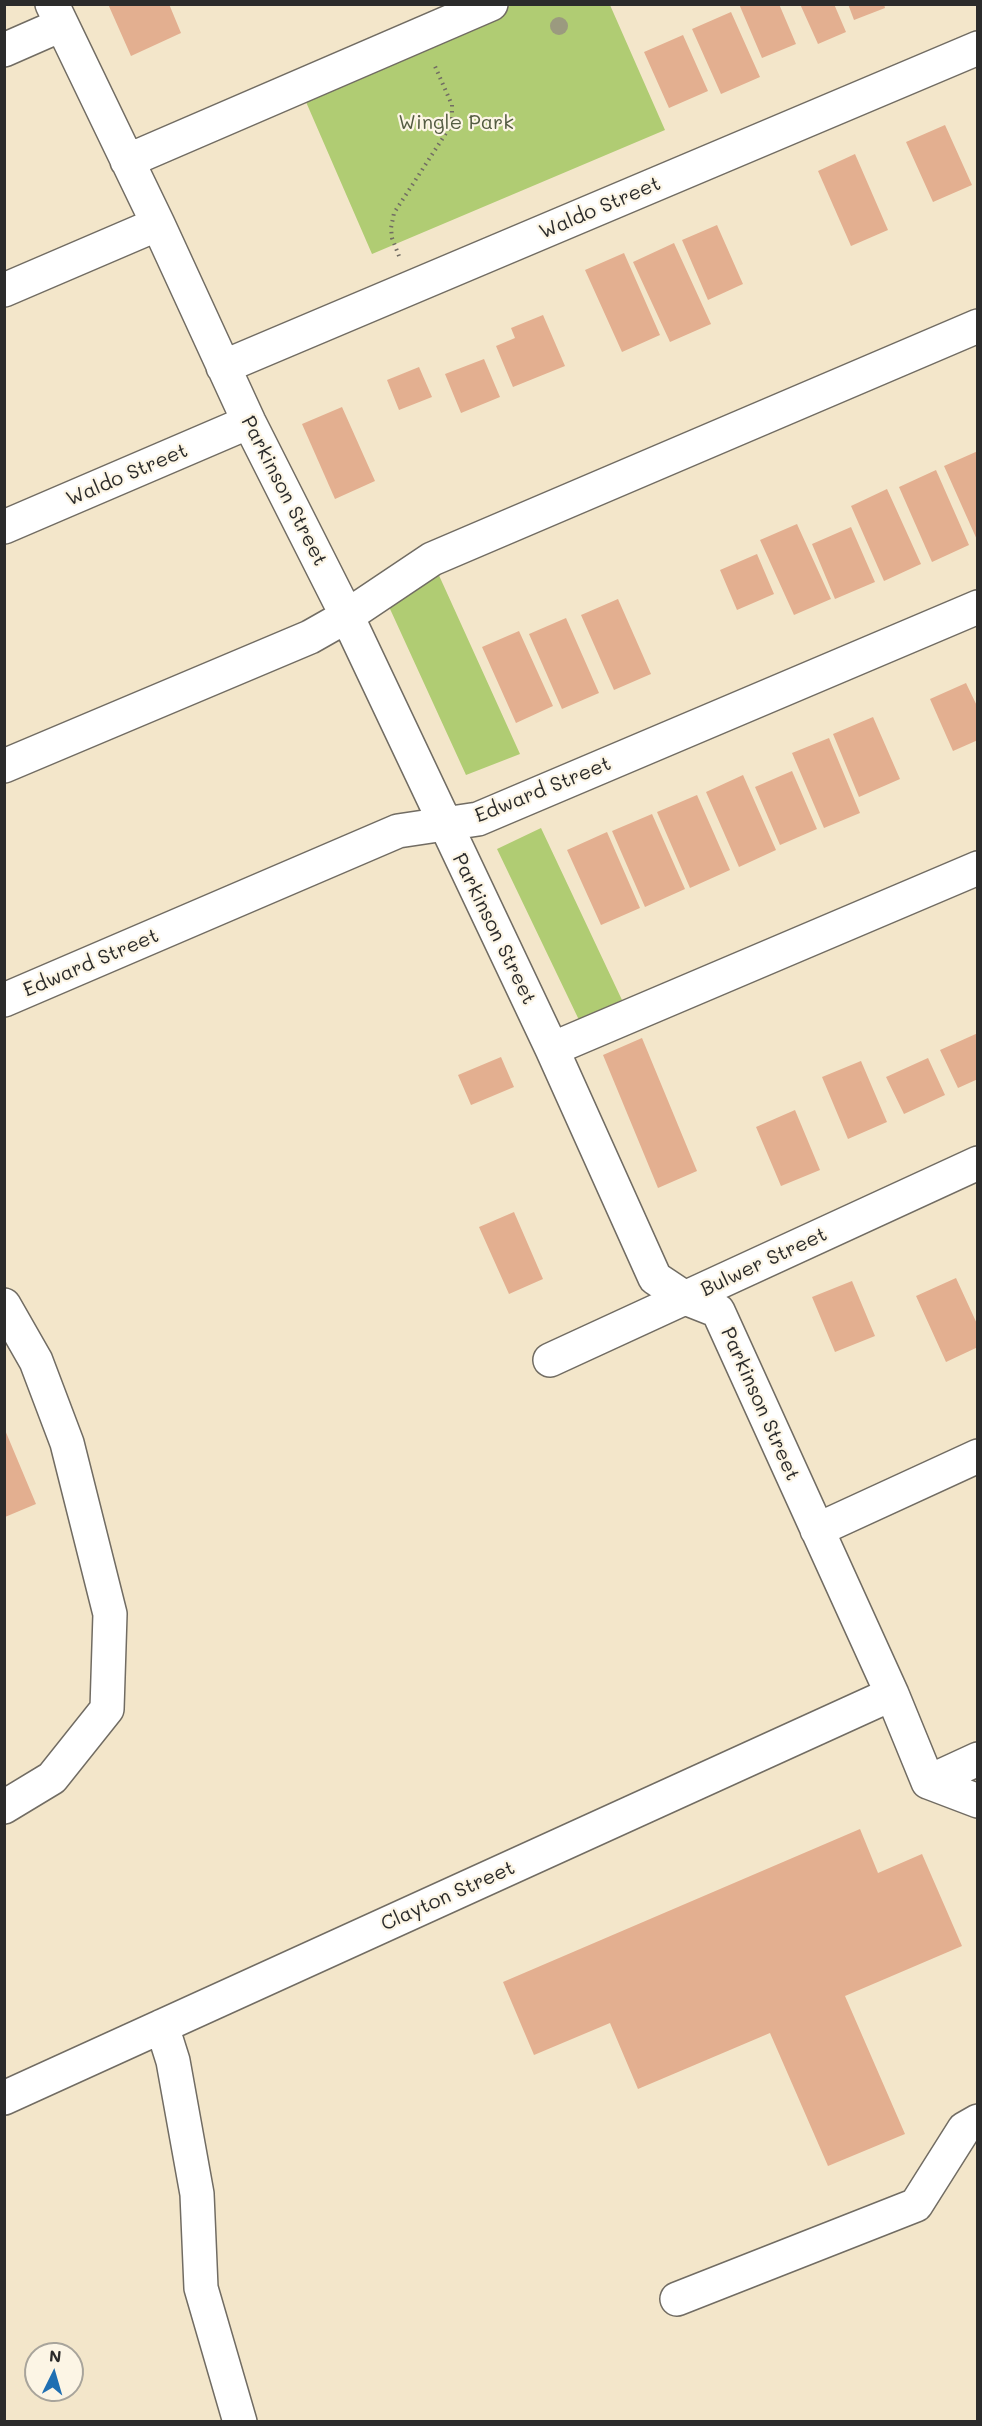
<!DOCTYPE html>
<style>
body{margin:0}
#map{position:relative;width:982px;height:2426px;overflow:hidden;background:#f3e6ca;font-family:Mali,sans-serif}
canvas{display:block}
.frame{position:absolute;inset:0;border:6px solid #2b2b2b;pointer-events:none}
.north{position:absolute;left:24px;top:2342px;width:60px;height:60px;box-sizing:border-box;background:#fcf5e5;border:2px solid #a8a49b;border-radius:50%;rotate:5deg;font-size:16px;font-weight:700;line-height:24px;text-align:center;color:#2b2b2b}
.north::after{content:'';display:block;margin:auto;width:21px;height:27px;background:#1f6fb2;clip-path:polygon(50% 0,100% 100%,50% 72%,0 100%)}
</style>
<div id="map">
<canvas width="982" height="2426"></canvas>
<div class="frame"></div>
<div class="north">N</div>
</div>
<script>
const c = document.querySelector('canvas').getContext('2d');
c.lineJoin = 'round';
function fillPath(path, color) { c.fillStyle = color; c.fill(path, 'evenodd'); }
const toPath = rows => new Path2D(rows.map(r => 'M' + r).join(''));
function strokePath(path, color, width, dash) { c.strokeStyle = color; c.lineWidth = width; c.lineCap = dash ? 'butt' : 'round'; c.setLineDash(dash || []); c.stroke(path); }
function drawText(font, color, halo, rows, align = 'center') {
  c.font = font + ' Mali,sans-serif'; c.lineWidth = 4.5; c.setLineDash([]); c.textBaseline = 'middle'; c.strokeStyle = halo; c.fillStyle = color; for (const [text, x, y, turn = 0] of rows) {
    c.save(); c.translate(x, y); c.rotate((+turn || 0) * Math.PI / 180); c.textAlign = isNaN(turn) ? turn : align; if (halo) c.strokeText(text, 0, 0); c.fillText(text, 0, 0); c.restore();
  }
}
fillPath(toPath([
 [512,5,610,5,665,130,372,254,303,95],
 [437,571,520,754,466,775,385,598],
 [541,828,622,1000,579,1020,497,849]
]), '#b0cc73');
fillPath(toPath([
 [108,4,169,4,181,33,131,56],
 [739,4,779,4,796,44,762,58],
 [800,4,834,4,846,32,818,44],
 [848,4,884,4,885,8,854,20],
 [731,12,760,77,721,94,692,29],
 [683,35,708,91,669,108,644,52],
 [945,125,972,185,933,202,906,142],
 [855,154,888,230,851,246,818,171],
 [717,225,743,284,708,300,682,240],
 [674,243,711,324,670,342,633,262],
 [624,253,660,335,622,352,585,270],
 [543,315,565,366,513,387,496,346,515,338,511,328],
 [484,359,500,397,461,413,445,374],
 [419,367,432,397,399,410,387,380],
 [342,407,375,481,335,499,302,424],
 [978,451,978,542,944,466],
 [936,470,969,545,932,562,899,487],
 [887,489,921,564,884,581,851,506],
 [797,524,831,599,794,615,760,540],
 [851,527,875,582,835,599,812,544],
 [757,554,774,594,737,610,720,570],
 [618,599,651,674,614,690,581,615],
 [566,618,599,693,562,709,529,634],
 [519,631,553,706,516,723,482,647],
 [966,683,978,708,978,740,953,751,930,699],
 [873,717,900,779,859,797,833,734],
 [829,738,860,813,824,828,792,753],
 [792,771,817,829,780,845,755,787],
 [743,775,776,850,739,867,706,792],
 [697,795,730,870,690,888,657,812],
 [652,814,685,889,645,907,612,831],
 [607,832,640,908,601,925,567,850],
 [978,1033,978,1079,958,1088,940,1050],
 [642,1038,697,1171,658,1188,603,1055],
 [501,1057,514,1087,471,1105,458,1075],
 [928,1058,945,1095,904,1114,886,1077],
 [861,1061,887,1122,848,1139,822,1077],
 [795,1110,820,1170,781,1186,756,1127],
 [514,1212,543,1279,509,1294,479,1227],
 [956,1278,978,1326,978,1347,946,1362,916,1296],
 [852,1281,875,1336,835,1352,812,1297],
 [5,1430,36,1504,5,1517],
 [860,1829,878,1873,922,1854,962,1946,845,1996,905,2134,828,2166,770,2033,638,2089,610,2023,534,2055,503,1982]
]), '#e3af90');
const minor = toPath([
 [52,4,158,224,249,422,347,616,552,1049,655,1278,685,1298,718,1311,892,1694,928,1782,978,1801],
 [4,50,61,25],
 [127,161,491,4],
 [4,290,158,224],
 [223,367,978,48],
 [4,527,249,422],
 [4,766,310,637,347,616,432,559,978,326],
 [4,1000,398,831,478,819,978,607],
 [552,1049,978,868],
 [4,1305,36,1361,67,1443,110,1614,107,1709,52,1778,4,1807],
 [550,1360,978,1163],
 [817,1530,978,1456],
 [928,1782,978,1759],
 [162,2026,173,2061,197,2194,201,2288,240,2422],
 [4,2098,892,1694],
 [677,2299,916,2205,964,2129,978,2121]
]);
strokePath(minor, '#716c63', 36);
strokePath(toPath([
 [399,256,392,238,391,228,394,213,450,127,452,120,452,105,434,64]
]), '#716c63', 4, [1.5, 4.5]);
strokePath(minor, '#fff', 33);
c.fillStyle = '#9b9a7f';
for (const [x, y] of [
 [559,26]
]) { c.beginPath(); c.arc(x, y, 9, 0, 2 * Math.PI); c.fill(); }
drawText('20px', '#535b41', '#fcf5e5', [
 ["Wingle Park",456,123]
]);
drawText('20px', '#2b2b2b', '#fcf5e5', [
 ["Waldo Street",600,208,-23],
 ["Waldo Street",127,475,-23],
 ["Parkinson Street",284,491,63],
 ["Edward Street",543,790,-22],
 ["Parkinson Street",494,929,64],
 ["Edward Street",91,963,-23],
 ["Bulwer Street",764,1262,-25],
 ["Parkinson Street",760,1404,66],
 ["Clayton Street",448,1896,-24]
]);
</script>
